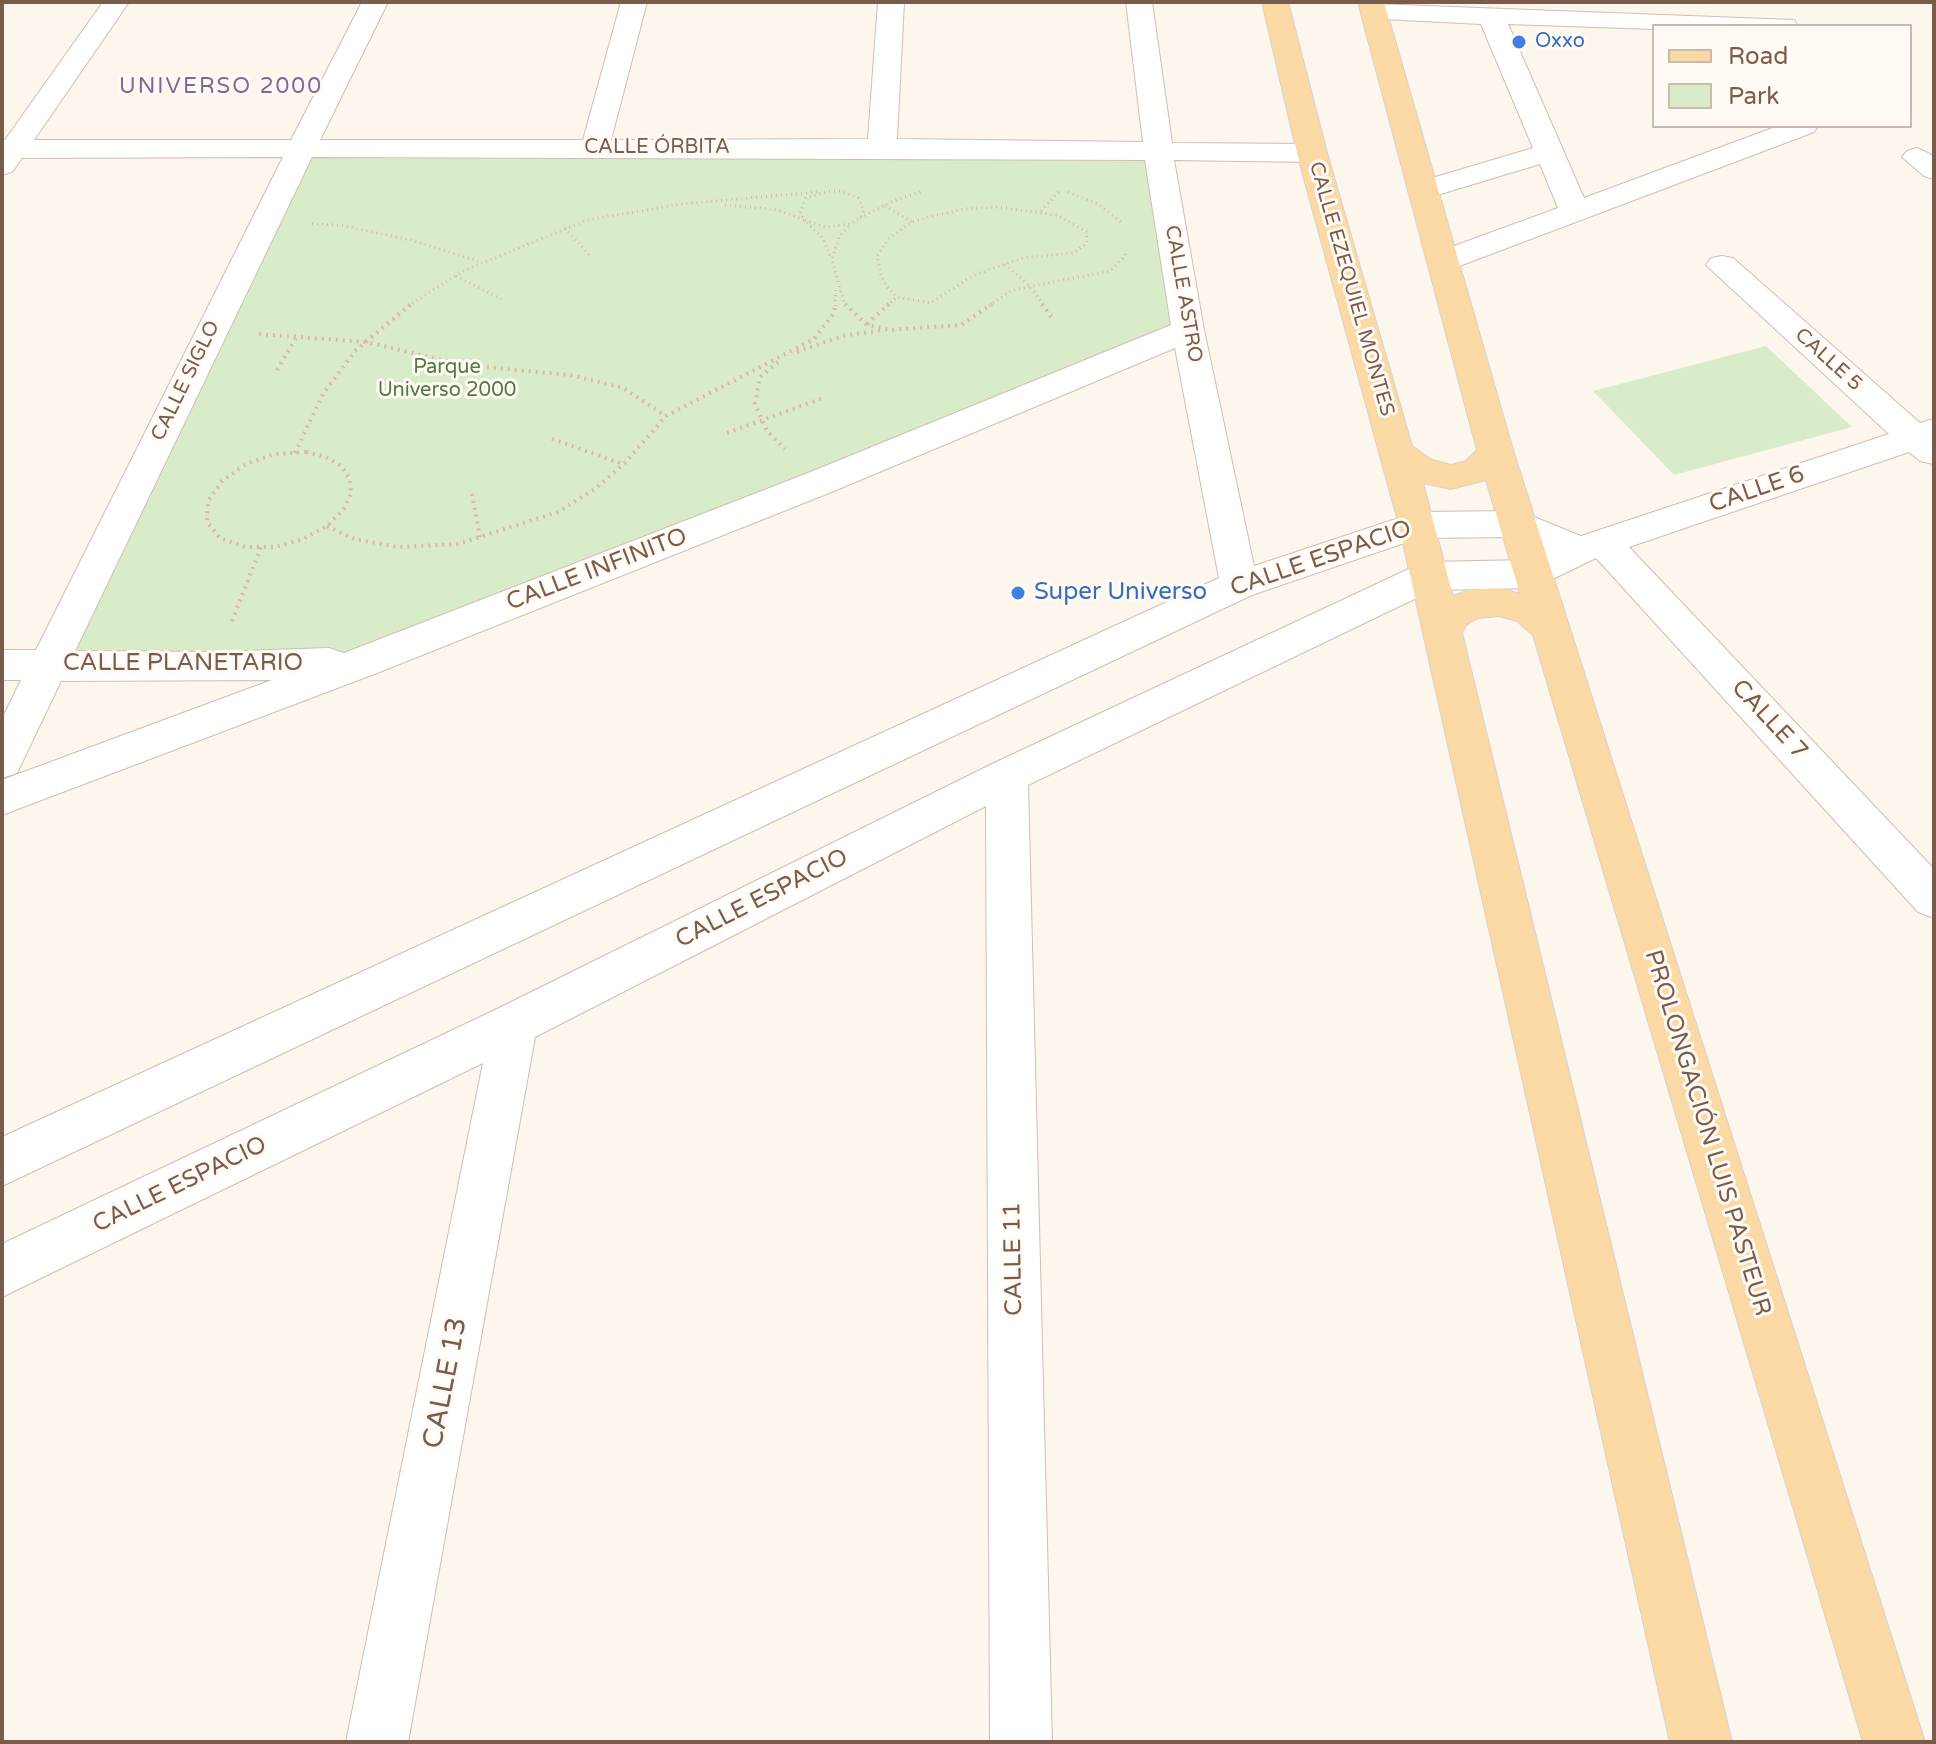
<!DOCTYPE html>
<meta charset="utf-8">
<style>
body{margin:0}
#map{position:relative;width:1936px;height:1744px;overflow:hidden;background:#fdf6ec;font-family:"Varela Round",sans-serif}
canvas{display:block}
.frame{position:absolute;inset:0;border:4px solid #7a5c4d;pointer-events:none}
.legend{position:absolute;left:1652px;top:24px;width:260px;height:104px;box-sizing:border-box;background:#fffaf3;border:2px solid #cabbb1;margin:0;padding:10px 14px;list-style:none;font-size:24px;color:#7a5c4d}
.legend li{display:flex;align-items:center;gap:16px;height:40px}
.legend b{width:40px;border:2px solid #cabbb1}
</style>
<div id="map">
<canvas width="1936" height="1744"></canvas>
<div class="frame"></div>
<ul class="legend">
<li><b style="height:10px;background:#fbd9a5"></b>Road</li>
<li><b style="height:22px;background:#d8ecc9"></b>Park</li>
</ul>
</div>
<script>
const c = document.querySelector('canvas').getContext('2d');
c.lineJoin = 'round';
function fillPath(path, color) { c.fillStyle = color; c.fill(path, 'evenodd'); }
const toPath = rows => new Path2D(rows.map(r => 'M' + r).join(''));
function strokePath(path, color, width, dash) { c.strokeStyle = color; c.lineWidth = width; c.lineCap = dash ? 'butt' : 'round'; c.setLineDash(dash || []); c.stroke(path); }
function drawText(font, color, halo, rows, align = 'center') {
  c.font = font + ' "Varela Round",sans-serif'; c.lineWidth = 6; c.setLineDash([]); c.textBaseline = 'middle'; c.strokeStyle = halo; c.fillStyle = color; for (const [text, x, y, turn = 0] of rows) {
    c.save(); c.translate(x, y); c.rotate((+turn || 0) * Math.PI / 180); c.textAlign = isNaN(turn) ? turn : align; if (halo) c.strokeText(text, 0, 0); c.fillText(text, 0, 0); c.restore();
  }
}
fillPath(toPath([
 [304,148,1158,149,1188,330,363,662,49,665],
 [1766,346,1852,427,1674,475,1593,391]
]), '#d8ecc9');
const minor = toPath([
 [103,2,129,2,34,140,291,140,362,2,388,2,320,140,583,140,621,2,647,2,611,140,868,139,878,2,904,2,897,139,1143,142,1126,2,1152,2,1172,143,1312,144,1322,147,1327,153,1322,159,1312,162,1174,160,1204,330,1254,566,1417,512,1519,511,1581,536,1889,434,1706,265,1711,258,1722,256,1733,258,1920,423,1934,419,1934,464,1920,461,1909,452,1629,547,1934,869,1934,918,1918,912,1596,558,1534,588,1433,590,1028,785,1052,1742,990,1742,986,806,535,1037,408,1742,346,1742,483,1063,2,1297,2,1244,497,1009,992,764,1415,566,1428,562,1528,560,1546,551,1515,537,1419,538,1252,595,2,1186,2,1137,1219,578,1175,348,834,491,377,673,2,815,2,780,272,680,61,681,17,773,2,778,2,719,21,680,2,680,2,650,36,650,283,157,22,158,12,172,2,175,2,140,5,140,103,2],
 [312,157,1145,160,1171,325,808,473,344,653,329,648,214,652,75,651,312,157],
 [1374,4,1794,20,1798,26,1654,26,1654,29,1508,24,1584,198,1778,126,1818,126,1814,132,1454,268,1443,270,1432,268,1427,261,1432,254,1558,208,1540,164,1434,196,1423,199,1412,196,1408,190,1412,184,1533,148,1481,24,1365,18,1361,12,1365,6,1374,4],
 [1917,148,1934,156,1934,179,1924,176,1902,157,1907,151,1917,148]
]);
const major = toPath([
 [1262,2,1288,2,1327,153,1412,446,1432,460,1451,465,1466,461,1477,450,1358,2,1384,2,1513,450,1925,1742,1863,1742,1533,635,1517,621,1499,616,1478,618,1466,625,1462,633,1732,1742,1670,1742,1399,525,1297,153,1262,2],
 [1486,480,1520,594,1499,588,1470,590,1453,596,1423,483,1451,489,1486,480]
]);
strokePath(minor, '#d1beb0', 2);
strokePath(major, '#dad1cd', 2);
strokePath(toPath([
 [829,191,840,191,858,198,864,211,860,218,851,224,826,227,804,220,800,213,806,198,829,191],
 [1068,192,1098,204,1121,222],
 [725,205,778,210,804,220,823,238,831,259],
 [885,206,912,222],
 [996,207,1057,215,1087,232,1087,243,1074,253,1023,258,974,275,931,303,897,297,888,288,881,276,877,256,888,239,912,222,928,217,965,209,996,207],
 [1041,211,1060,190],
 [860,218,895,200,924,191],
 [312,224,339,225,410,240,482,262],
 [565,228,591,257],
 [1005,264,1029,285,1044,306],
 [456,276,503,300],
 [408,306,463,271,587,220,682,204,817,192],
 [835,306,836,288],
 [845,306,832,260,839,237,851,224],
 [887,306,897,297],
 [989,306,1012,290,1110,271,1125,256,1126,250]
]), '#d9b8a5', 3, [1, 4]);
strokePath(toPath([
 [845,304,866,324,889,330,961,325,992,304],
 [1042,304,1052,318],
 [867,324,889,304],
 [259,334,366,342,463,365,570,375,623,388,666,416],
 [797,352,842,336,884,330],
 [778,362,760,377,755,404,767,431,785,449],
 [277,370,297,336],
 [727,433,823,398],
 [552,439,623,464],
 [306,452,326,457,341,466,350,479,351,494,343,510,327,526,303,539,276,547,245,547,220,538,207,522,208,501,222,481,246,464,275,454,306,452],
 [295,453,323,394,355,351,411,304],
 [472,494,480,537],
 [327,526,354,539,398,547,458,544,558,512,596,488,624,464,666,416,814,339,834,313,835,304],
 [232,621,261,547]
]), '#d9b8a5', 4, [2, 5]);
fillPath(minor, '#fff');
fillPath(major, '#fbd9a5');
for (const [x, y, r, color] of [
 [1519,42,8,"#3f7fe0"],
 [1018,593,8,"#3f7fe0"]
]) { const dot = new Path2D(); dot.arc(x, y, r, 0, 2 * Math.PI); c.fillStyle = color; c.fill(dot); strokePath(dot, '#fffaf3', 3); }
drawText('20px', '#366cbe', '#fffaf3', [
 ["Oxxo",1535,42]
], 'left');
drawText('20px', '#7a5c4d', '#fffaf3', [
 ["CALLE ÓRBITA",657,148],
 ["CALLE EZEQUIEL MONTES",1351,289,74],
 ["CALLE ASTRO",1183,294,80],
 ["CALLE 5",1828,360,42],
 ["CALLE SIGLO",186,381,-64]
]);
drawText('20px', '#537a41', '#fffaf3', [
 ["Parque",447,368],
 ["Universo 2000",447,391]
]);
c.letterSpacing = '2px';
drawText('22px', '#846695', '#fffaf3', [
 ["UNIVERSO 2000",221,87]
]);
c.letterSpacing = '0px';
drawText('24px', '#7a5c4d', '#fffaf3', [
 ["CALLE 6",1757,490,-19],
 ["CALLE ESPACIO",1321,559,-19],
 ["CALLE INFINITO",597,570,-21],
 ["CALLE PLANETARIO",183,664],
 ["CALLE 7",1769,720,47],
 ["CALLE ESPACIO",762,899,-27],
 ["PROLONGACIÓN LUIS PASTEUR",1707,1133,73],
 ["CALLE ESPACIO",180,1185,-26],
 ["CALLE 11",1014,1259,-91]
]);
drawText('24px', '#366cbe', '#fffaf3', [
 ["Super Universo",1034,593]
], 'left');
drawText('28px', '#7a5c4d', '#fffaf3', [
 ["CALLE 13",446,1383,-79]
]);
</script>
